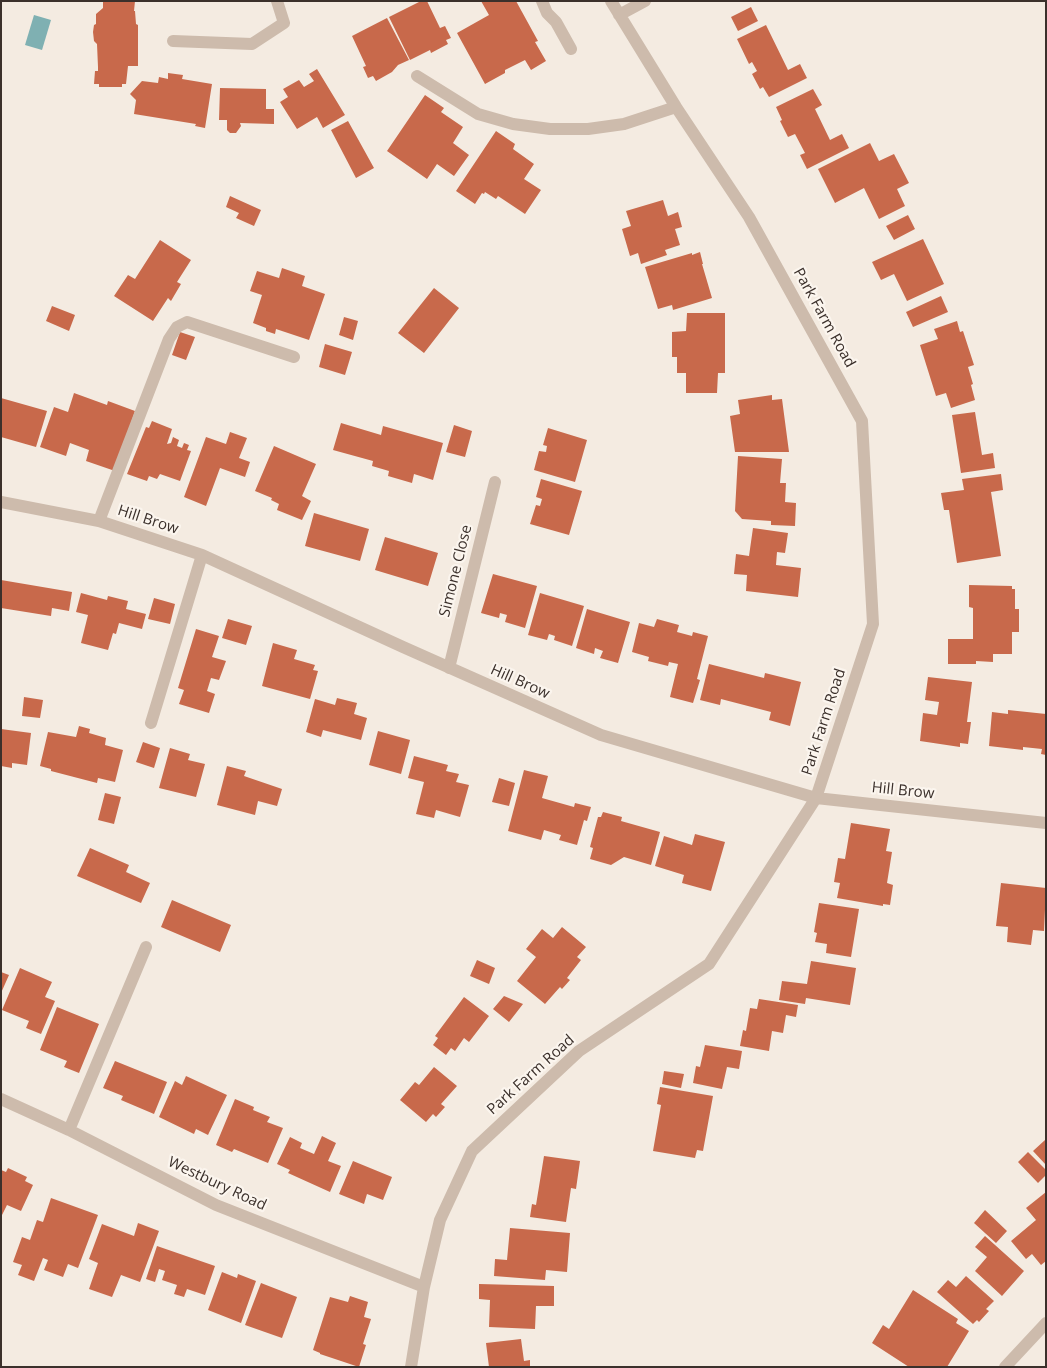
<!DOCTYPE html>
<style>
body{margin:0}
#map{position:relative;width:1047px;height:1368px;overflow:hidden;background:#f4ebe1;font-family:"Open Sans",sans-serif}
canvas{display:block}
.frame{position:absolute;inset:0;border:2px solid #3b302b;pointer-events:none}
</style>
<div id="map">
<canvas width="1047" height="1368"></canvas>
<div class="frame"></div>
</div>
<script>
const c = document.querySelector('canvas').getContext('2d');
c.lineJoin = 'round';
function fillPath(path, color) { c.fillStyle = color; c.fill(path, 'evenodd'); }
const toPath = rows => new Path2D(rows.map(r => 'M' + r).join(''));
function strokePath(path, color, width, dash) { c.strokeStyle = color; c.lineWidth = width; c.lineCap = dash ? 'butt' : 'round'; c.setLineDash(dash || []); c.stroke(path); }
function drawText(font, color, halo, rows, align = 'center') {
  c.font = font + ' "Open Sans",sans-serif'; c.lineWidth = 4.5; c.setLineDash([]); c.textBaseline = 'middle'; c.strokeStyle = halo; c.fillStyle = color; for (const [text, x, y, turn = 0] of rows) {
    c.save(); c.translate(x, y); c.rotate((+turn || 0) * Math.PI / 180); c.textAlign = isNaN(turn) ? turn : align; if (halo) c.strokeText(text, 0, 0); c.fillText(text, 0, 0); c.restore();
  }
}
fillPath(toPath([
 [34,15,51,20,42,50,25,45]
]), '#7fb0b2');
fillPath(toPath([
 [135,1,134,11,135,11,136,24,138,25,138,66,128,66,126,84,122,84,122,87,99,87,99,84,94,84,95,71,98,71,98,67,97,44,94,41,93,32,94,25,96,24,96,14,103,8,103,2],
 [421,1,427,1,440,28,445,26,451,38,446,40,448,44,431,53,430,50,410,60,389,17],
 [481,1,516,1,538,41,535,42,546,61,531,70,525,60,505,70,505,73,485,84,457,33,489,15],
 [751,7,758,21,738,31,731,17],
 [387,18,409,60,398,65,392,72,376,81,373,76,368,78,363,67,366,66,352,36],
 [766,25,788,70,800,64,807,78,769,97,763,87,760,89,752,74,757,71,752,62,749,64,737,39],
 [317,69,345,115,323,128,317,117,297,129,280,102,288,97,283,89,299,80,304,87,314,81,309,74],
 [168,73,183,75,182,79,212,84,205,128,195,126,196,124,134,114,136,100,130,94,142,81,158,83,159,77,168,79],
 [220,88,266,89,266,109,274,109,274,124,240,123,241,126,236,133,230,133,227,130,227,120,219,120],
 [813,89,822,105,815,109,830,140,842,134,849,148,807,169,800,155,805,153,795,134,788,137,780,121,782,120,776,107],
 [425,95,444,108,441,112,463,127,453,143,469,155,454,176,437,164,427,179,387,151],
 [348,121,374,168,356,178,331,130],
 [496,131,515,144,513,149,534,164,524,179,541,190,525,214,498,196,496,199,485,192,484,194,482,193,475,204,456,191],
 [870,143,879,161,894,154,909,183,897,189,905,206,879,219,864,188,835,203,818,169],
 [230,196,261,210,254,226,236,218,239,213,226,207],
 [663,200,668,216,678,212,682,227,675,229,680,245,665,250,667,255,641,264,638,253,630,256,622,229,631,226,626,211],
 [908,215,915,229,894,240,886,226],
 [923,239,944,284,907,301,894,274,881,280,872,262],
 [160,240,191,260,177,282,181,284,171,301,168,298,153,321,114,296,128,275,135,279],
 [700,252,703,264,702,264,712,298,673,310,672,305,658,309,645,267,692,253,692,255],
 [282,268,305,276,302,286,325,294,309,340,276,329,275,334,266,331,266,328,253,323,262,295,250,291,257,271,279,278],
 [434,288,459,308,424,353,398,333],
 [941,296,948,312,913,327,906,312],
 [52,306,75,315,69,331,46,321],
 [687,313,725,313,725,373,718,373,717,393,686,393,686,373,677,373,677,357,672,357,672,332,686,331],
 [344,317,358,321,353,340,339,335],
 [957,321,960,332,963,331,974,365,968,367,973,384,971,385,975,400,951,408,946,393,936,396,920,345,938,339,934,329],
 [180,332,195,337,186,360,172,355],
 [325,344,352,352,345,375,319,367],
 [74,393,107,405,108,401,135,411,115,471,86,461,89,450,70,443,66,456,40,447,54,407,68,412],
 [772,395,772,400,782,399,789,452,735,452,730,416,740,414,738,400],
 [1,398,47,411,36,447,1,437],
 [975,412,982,455,993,453,995,468,961,473,952,415],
 [152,421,172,429,167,444,171,443,173,437,179,440,177,446,182,448,184,443,189,445,187,450,191,451,180,481,160,474,157,479,149,476,147,481,127,474,146,427,149,428],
 [341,423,381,435,383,426,443,443,433,480,414,474,412,483,388,476,389,471,372,466,373,461,333,450],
 [454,425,472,431,465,457,446,452],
 [548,428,587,440,575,482,534,470,539,451,546,452,547,446,543,445],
 [230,432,247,438,239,458,250,462,245,477,220,468,206,506,184,497,206,437,226,444],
 [274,446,316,464,302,496,311,501,302,520,277,510,279,504,271,500,272,498,255,491],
 [738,456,782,459,780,483,786,483,785,502,796,503,795,526,771,525,771,521,742,519,735,511],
 [1001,474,1003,490,991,492,1001,556,957,563,949,510,944,510,941,493,964,490,962,479],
 [541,479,582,491,569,535,530,524,536,505,540,506,542,499,536,497],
 [314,513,369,529,360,561,305,546],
 [753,528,788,533,785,553,777,552,776,565,801,568,798,597,746,591,747,575,734,574,736,554,749,556],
 [385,537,438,553,428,586,375,570],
 [493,574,537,586,525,628,505,622,507,615,500,613,499,618,481,613],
 [1,580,72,592,69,611,52,608,51,616,1,608],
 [969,585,1012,586,1012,589,1015,589,1015,609,1019,609,1019,632,1012,632,1012,654,993,654,993,662,976,661,976,664,948,664,948,639,973,639,973,608,969,607],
 [81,593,107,600,108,596,128,601,126,609,146,614,142,629,119,623,116,634,113,633,108,650,81,643,88,615,76,612],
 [540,593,584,606,572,646,554,640,555,636,549,634,547,640,528,635],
 [154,598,175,604,170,624,148,619],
 [587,609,630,622,618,663,600,658,603,651,595,648,594,654,576,648],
 [228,619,252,626,246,645,222,638],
 [657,619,679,625,677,632,692,636,693,632,708,636,697,679,700,680,693,703,670,697,678,664,669,662,668,666,648,661,649,657,632,652,639,623,654,627],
 [196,629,219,636,212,657,226,661,219,680,211,678,207,691,215,694,209,713,179,704,184,690,178,688],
 [273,643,297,650,294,659,315,665,313,670,318,671,310,699,262,686],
 [709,664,764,678,765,673,801,682,790,726,769,720,771,712,721,699,720,705,700,700],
 [928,677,972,682,967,722,971,722,968,744,960,743,960,747,920,741,923,713,937,715,939,702,925,700],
 [24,697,43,700,40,718,22,716],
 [337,698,357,703,354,714,367,718,361,740,323,730,321,737,306,732,315,699,335,705],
 [1008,710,1046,714,1046,755,1041,754,1042,749,1023,747,1023,750,989,746,992,712,1008,714],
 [79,726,90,729,89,733,106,738,105,745,123,750,115,782,98,778,97,783,51,771,51,769,40,766,48,732,76,737],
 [1,729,31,733,27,765,12,763,12,768,1,766],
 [378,731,410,740,401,774,369,765],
 [143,742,160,748,154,768,136,762],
 [170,748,190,754,188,760,205,764,196,797,159,788],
 [414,756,448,765,446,771,459,774,456,782,469,785,460,817,436,810,434,818,416,814,424,782,408,778],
 [227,766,246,771,244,776,282,789,277,806,258,801,255,815,217,805],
 [524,770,548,776,542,798,574,807,575,803,591,807,587,821,584,820,577,845,559,840,561,835,544,830,541,840,508,831],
 [499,778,515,783,509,806,492,802],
 [105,793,121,797,114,824,98,820],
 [603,812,622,817,621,821,660,832,651,865,624,857,611,865,590,859,593,848,590,847,598,817,601,817],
 [851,823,890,829,886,851,892,852,887,883,893,885,890,905,883,904,883,906,837,898,840,883,834,882,838,858,845,859],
 [695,834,725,842,711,891,682,883,684,875,655,866,664,836,692,845],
 [90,848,129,865,126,872,150,883,141,903,77,876],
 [1001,883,1046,888,1044,931,1033,930,1031,945,1007,942,1008,927,996,926],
 [172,900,231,925,220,952,161,927],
 [819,903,859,909,851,957,826,953,827,944,815,942,817,933,814,932],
 [562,927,586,947,577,957,581,960,567,978,570,980,562,989,560,987,545,1004,517,981,536,957,526,949,542,929,553,938],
 [477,960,495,968,489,984,470,976],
 [811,961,856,968,850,1005,806,998,805,1004,779,1000,782,981,807,984],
 [20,968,52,982,45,997,55,1001,41,1034,26,1028,29,1021,2,1010],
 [1,972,9,975,1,993],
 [504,996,523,1004,509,1022,493,1009],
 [464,997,489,1016,469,1042,464,1038,455,1051,451,1048,446,1055,433,1045,438,1038,435,1036],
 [759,999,798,1005,796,1017,786,1015,783,1033,772,1031,769,1051,740,1046,743,1030,746,1031,750,1008,757,1009],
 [57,1007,99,1024,79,1073,64,1067,67,1061,40,1050],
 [705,1045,742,1051,739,1069,727,1067,722,1089,693,1083,696,1066,700,1067],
 [115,1061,167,1082,154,1114,121,1100,123,1096,103,1088],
 [434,1067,457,1086,441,1104,445,1107,436,1117,433,1114,426,1122,400,1100,415,1082,419,1085],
 [664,1071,684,1074,681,1088,662,1084],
 [186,1076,227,1095,208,1135,196,1129,194,1134,159,1117,175,1081,182,1085],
 [660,1087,713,1096,703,1151,697,1150,695,1158,653,1151,661,1105,657,1104],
 [235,1099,254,1107,253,1110,270,1117,267,1122,283,1128,268,1163,234,1149,232,1152,216,1145],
 [322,1136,336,1143,328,1161,341,1166,330,1192,288,1173,290,1170,277,1164,290,1137,302,1143,300,1148,314,1154],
 [1045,1140,1046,1141,1046,1165,1033,1151],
 [1028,1152,1046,1170,1046,1175,1038,1183,1018,1162],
 [544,1156,580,1161,576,1189,571,1188,566,1222,530,1217,532,1204,536,1205],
 [353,1161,392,1177,383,1200,367,1194,364,1204,339,1194],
 [8,1168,27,1177,25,1181,33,1185,21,1211,7,1205,1,1217,1,1170,6,1172],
 [1046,1192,1046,1261,1041,1265,1032,1254,1026,1259,1011,1241,1036,1220,1026,1208],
 [51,1198,98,1215,78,1268,68,1264,63,1277,44,1270,48,1260,43,1258,34,1281,18,1275,22,1265,13,1262,22,1237,30,1240,37,1220,43,1222],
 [985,1210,1007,1231,996,1243,974,1223],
 [138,1223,159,1231,140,1282,121,1275,112,1297,89,1289,98,1263,89,1259,102,1224,134,1236],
 [510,1228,570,1233,567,1272,546,1270,545,1280,494,1276,495,1259,507,1260],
 [985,1236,1024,1271,1002,1296,975,1271,987,1257,975,1247],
 [157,1246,215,1266,205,1295,187,1289,184,1297,174,1294,177,1285,162,1280,165,1271,159,1269,155,1282,146,1279],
 [222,1272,237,1278,238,1274,256,1281,241,1323,208,1310],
 [966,1276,994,1301,986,1309,989,1311,979,1322,977,1320,973,1324,937,1292,948,1280,956,1287],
 [261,1283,297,1297,282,1338,245,1325],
 [479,1284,554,1286,554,1306,536,1306,535,1329,489,1327,490,1300,479,1299],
 [913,1290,958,1319,956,1323,969,1331,947,1367,909,1367,872,1343,883,1325,889,1329],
 [350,1296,368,1302,364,1317,371,1319,363,1344,366,1345,359,1367,320,1354,320,1353,313,1350,330,1297,348,1302],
 [521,1339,524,1361,530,1360,530,1367,489,1367,486,1343]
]), '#c8694b');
strokePath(toPath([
 [542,1,547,13,556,22,571,49],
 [619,15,645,1],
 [173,41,252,44,284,23,277,1],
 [417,76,478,114,513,124,550,129,588,129,624,124,676,107],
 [1,502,99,521,202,555,403,647,601,735,816,798,1046,823],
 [99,521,169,339,177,327,187,322,294,357],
 [449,668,495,482],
 [151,723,202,555],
 [1,1099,69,1130,216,1205,424,1287],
 [69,1130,146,947],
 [411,1367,424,1287,440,1220,472,1151,579,1051,709,964,816,798,873,624,862,421,749,217,676,107,611,1],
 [1005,1367,1046,1323]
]), '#cdbbac', 12);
drawText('15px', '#3b302b', '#fbf5ee', [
 ["Park Farm Road",824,318,61],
 ["Hill Brow",148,520,18],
 ["Simone Close",456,571,-76],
 ["Hill Brow",520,682,24],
 ["Park Farm Road",824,722,-72],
 ["Hill Brow",903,791,6],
 ["Park Farm Road",531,1075,-42],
 ["Westbury Road",217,1184,25]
]);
</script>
